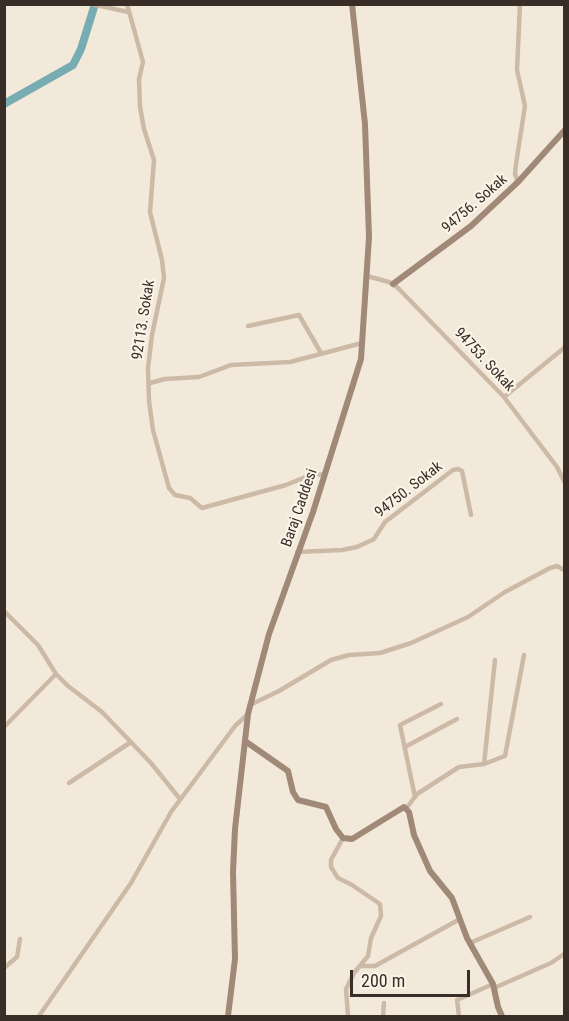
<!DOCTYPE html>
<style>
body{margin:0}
#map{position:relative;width:569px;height:1021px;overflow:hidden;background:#f3e9db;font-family:"Roboto Condensed",sans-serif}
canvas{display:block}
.frame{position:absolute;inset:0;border:6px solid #382e27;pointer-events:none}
.scale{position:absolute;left:350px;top:970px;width:120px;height:27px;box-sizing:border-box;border:3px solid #382e27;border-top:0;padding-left:8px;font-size:18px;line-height:21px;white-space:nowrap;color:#382e27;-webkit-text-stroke:4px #fbf3e7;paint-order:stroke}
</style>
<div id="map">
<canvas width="569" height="1021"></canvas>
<div class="frame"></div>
<div class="scale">200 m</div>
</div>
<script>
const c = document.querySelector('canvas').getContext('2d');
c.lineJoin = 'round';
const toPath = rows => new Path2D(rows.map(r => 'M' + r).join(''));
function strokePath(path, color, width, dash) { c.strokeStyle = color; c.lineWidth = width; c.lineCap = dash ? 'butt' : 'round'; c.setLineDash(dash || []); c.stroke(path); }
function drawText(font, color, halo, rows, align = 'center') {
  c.font = font + ' "Roboto Condensed",sans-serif'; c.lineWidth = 4.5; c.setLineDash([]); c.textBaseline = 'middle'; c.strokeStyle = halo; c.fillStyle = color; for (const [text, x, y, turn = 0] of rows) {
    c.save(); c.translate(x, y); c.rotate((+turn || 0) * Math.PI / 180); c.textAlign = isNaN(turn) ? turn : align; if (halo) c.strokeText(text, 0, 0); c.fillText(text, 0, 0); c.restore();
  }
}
strokePath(toPath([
 [4,104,73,65,81,49,95,4]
]), '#77acb3', 8);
strokePath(toPath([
 [92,4,128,12],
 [127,4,143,62,139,79,140,107,144,129,154,160,150,212,162,260,164,278,152,335,148,368,149,401,153,430,169,488,175,495,190,498,202,508,286,485,313,474,325,475],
 [518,182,515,174,516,164,525,106,517,70,520,4],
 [367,276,389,282,397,287,504,397,557,467,564,481],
 [248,326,299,315,321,353],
 [150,383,165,379,199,377,231,365,290,362,362,343],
 [504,397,564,348],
 [297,552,342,550,357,547,374,539,385,522,453,470,458,469,462,471,471,515],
 [4,611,38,645,56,674,68,686,102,712,151,763,180,799],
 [250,705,279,691,331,660,349,655,380,653,411,643,468,617,505,592,550,568,557,566,564,570],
 [4,727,56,674],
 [405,747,457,719],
 [484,764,505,756,524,655],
 [69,783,131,742],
 [415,797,400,725,441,704],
 [406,809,417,794,459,767,484,764,495,660],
 [343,838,331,860,331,867,338,878,352,885,380,904,381,916,371,938,368,956,354,973,346,989,348,1016],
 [470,943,530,917],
 [361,966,375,966,460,919],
 [4,968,17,957,20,939],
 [494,988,551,963,564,954],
 [39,1016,131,883,171,812,235,726,248,714],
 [383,1016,384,1003],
 [459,1016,457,1000,493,984]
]), '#ccbaa6', 4.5);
strokePath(toPath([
 [393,284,471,226,518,182,564,131],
 [245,741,288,771,293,792,298,800,326,807,336,829,343,838,352,839,404,807,409,812,414,835,430,871,452,898,467,938,493,984,498,1007,502,1016],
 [228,1016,235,959,233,872,235,829,248,714,269,634,313,512,361,359,369,237,365,124,352,4]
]), '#a08977', 6);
drawText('15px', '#382e27', '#fbf3e7', [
 ["94756. Sokak",475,204,-41],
 ["92113. Sokak",144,320,-81],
 ["94753. Sokak",484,360,47],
 ["94750. Sokak",409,490,-38],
 ["Baraj Caddesi",300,508,-71]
]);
</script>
